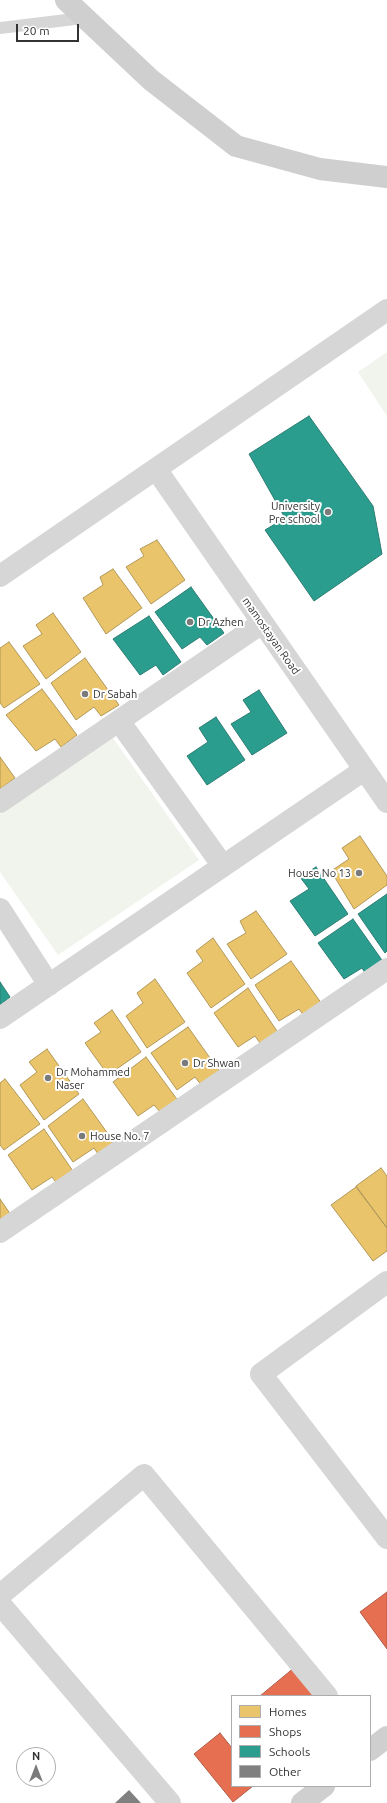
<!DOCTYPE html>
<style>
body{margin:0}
#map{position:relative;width:387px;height:1803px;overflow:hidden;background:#fff;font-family:Ubuntu,sans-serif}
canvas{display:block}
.legend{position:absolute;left:231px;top:1695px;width:140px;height:92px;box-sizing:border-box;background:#fff;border:1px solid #adadad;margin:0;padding:5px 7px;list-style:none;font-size:12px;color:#323232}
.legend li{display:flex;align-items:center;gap:8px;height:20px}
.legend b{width:20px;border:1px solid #adadad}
.north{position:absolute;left:16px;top:1747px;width:40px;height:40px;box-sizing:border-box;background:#fff;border:1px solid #adadad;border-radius:50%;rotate:0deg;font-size:11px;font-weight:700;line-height:16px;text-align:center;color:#323232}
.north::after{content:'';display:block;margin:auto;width:14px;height:18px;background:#7a7a7a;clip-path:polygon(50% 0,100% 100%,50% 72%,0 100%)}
.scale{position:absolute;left:16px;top:24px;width:63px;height:18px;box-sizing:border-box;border:2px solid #323232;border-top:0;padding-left:5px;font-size:12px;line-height:14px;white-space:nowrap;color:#323232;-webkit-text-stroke:3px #fff;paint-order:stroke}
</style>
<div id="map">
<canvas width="387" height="1803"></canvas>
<ul class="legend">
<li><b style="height:11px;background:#e9c46a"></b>Homes</li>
<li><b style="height:11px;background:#e76f51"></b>Shops</li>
<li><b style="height:11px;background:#2a9d8f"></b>Schools</li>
<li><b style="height:11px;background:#808080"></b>Other</li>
</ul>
<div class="north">N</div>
<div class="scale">20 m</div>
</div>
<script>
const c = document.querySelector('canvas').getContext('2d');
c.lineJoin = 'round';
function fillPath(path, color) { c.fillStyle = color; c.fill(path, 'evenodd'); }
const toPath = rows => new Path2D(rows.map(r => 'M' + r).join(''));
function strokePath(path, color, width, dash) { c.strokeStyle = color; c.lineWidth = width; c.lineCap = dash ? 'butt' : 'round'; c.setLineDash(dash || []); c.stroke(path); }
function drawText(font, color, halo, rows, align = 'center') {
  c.font = font + ' Ubuntu,sans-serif'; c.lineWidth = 4; c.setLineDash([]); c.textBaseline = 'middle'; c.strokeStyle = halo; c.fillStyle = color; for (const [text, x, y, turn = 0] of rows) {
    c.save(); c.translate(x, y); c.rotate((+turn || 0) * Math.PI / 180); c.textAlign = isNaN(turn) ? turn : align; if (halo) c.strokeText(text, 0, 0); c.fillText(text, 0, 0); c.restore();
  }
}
fillPath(toPath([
 [387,352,387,416,358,372],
 [113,738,199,860,58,955,0,872,0,814]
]), '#f1f4ed');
const homes = toPath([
 [157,540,185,580,151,604,126,567,144,556,140,549,157,540],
 [113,569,142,608,106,634,83,598,103,585,100,577,113,569],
 [53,613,81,652,46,679,23,646,42,634,36,625,53,613],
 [9,642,40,684,4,708,0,703,0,648,9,642],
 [85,658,119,705,101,716,94,707,76,720,51,683,85,658],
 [42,689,77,735,61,747,55,739,36,751,6,715,42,689],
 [0,757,15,778,0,789,0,757],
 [360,836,387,876,387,885,354,909,331,871,349,859,342,848,360,836],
 [256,911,287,954,251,979,227,944,246,933,240,921,256,911],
 [213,938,245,984,211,1008,187,973,203,961,196,951,213,938],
 [291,961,322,1004,304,1016,299,1009,279,1021,255,985,291,961],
 [155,979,185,1022,147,1048,126,1016,143,1003,137,993,155,979],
 [248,988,279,1034,262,1046,255,1036,238,1047,214,1013,248,988],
 [112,1010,141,1052,108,1075,85,1043,101,1032,94,1023,112,1010],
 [188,1027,220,1072,202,1086,195,1077,177,1090,151,1053,188,1027],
 [47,1049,79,1094,44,1120,20,1085,37,1072,29,1062,47,1049],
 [146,1057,179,1102,162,1114,154,1105,138,1116,113,1082,146,1057],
 [5,1079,40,1124,4,1150,0,1145,0,1083,5,1079],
 [83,1099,116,1145,100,1157,94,1148,73,1162,48,1126,83,1099],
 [44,1129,75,1174,58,1185,52,1177,32,1190,8,1155,44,1129],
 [381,1168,387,1176,387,1228,356,1186,381,1168],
 [356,1187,387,1228,387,1251,373,1261,331,1205,356,1187],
 [0,1199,11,1215,0,1223,0,1199]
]);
fillPath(homes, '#e9c46a');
strokePath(homes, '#b29859', 1);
const shops = toPath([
 [387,1592,387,1649,360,1612,387,1592],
 [295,1667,319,1696,260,1696,295,1667],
 [220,1733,232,1748,232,1786,253,1786,233,1802,194,1754,220,1733]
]);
fillPath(shops, '#e76f51');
strokePath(shops, '#b15d48', 1);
const schools = toPath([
 [309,416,373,506,382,554,314,601,265,530,285,518,249,454,309,416],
 [191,587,224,633,207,645,200,637,182,649,155,612,191,587],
 [149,616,181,662,163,675,156,665,140,675,113,639,149,616],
 [259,690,287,733,252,755,231,724,251,712,243,700,259,690],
 [216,717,245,760,207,785,187,756,208,742,199,728,216,717],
 [316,867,348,914,315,936,290,901,309,889,300,877,316,867],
 [387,894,387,951,385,953,358,914,387,894],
 [353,919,384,963,367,976,362,968,344,979,318,943,353,919],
 [0,982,10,997,0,1005,0,982]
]);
fillPath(schools, '#2a9d8f');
strokePath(schools, '#2c7d73', 1);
fillPath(toPath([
 [129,1790,141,1803,115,1803]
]), '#808080');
strokePath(toPath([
 [0,28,83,18]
]), '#d6d6d6', 12);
strokePath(toPath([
 [156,469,387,802],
 [0,576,387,310],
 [119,721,223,866],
 [0,802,262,623],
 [0,909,49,985],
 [0,1018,364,770],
 [0,1232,387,969],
 [387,1282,261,1374,387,1538],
 [0,1595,144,1475,327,1696],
 [0,1604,170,1803]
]), '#d6d6d6', 22);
strokePath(toPath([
 [66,0,151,80,236,146,320,169,387,177],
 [370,1750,387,1737],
 [302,1803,324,1786]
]), '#cfcfcf', 22);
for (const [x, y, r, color] of [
 [328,512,4,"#7a7a7a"],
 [190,622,4,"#7a7a7a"],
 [85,694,4,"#7a7a7a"],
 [359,873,4,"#7a7a7a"],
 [185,1063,4,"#7a7a7a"],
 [48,1078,4,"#7a7a7a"],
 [82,1136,4,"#7a7a7a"]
]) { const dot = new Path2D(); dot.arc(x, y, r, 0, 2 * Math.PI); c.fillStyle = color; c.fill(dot); strokePath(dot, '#fff', 1.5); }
drawText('11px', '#323232', '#fff', [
 ["University",320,506,"right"],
 ["Pre school",320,519,"right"],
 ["Dr Azhen",198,622],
 ["Dr Sabah",93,694],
 ["House No 13",351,873,"right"],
 ["Dr Shwan",193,1063],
 ["Dr Mohammed",56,1072],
 ["Naser",56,1085],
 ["House No. 7",90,1136]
], 'left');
drawText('11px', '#323232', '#fff', [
 ["mamostayan Road",271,636,55]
]);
</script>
